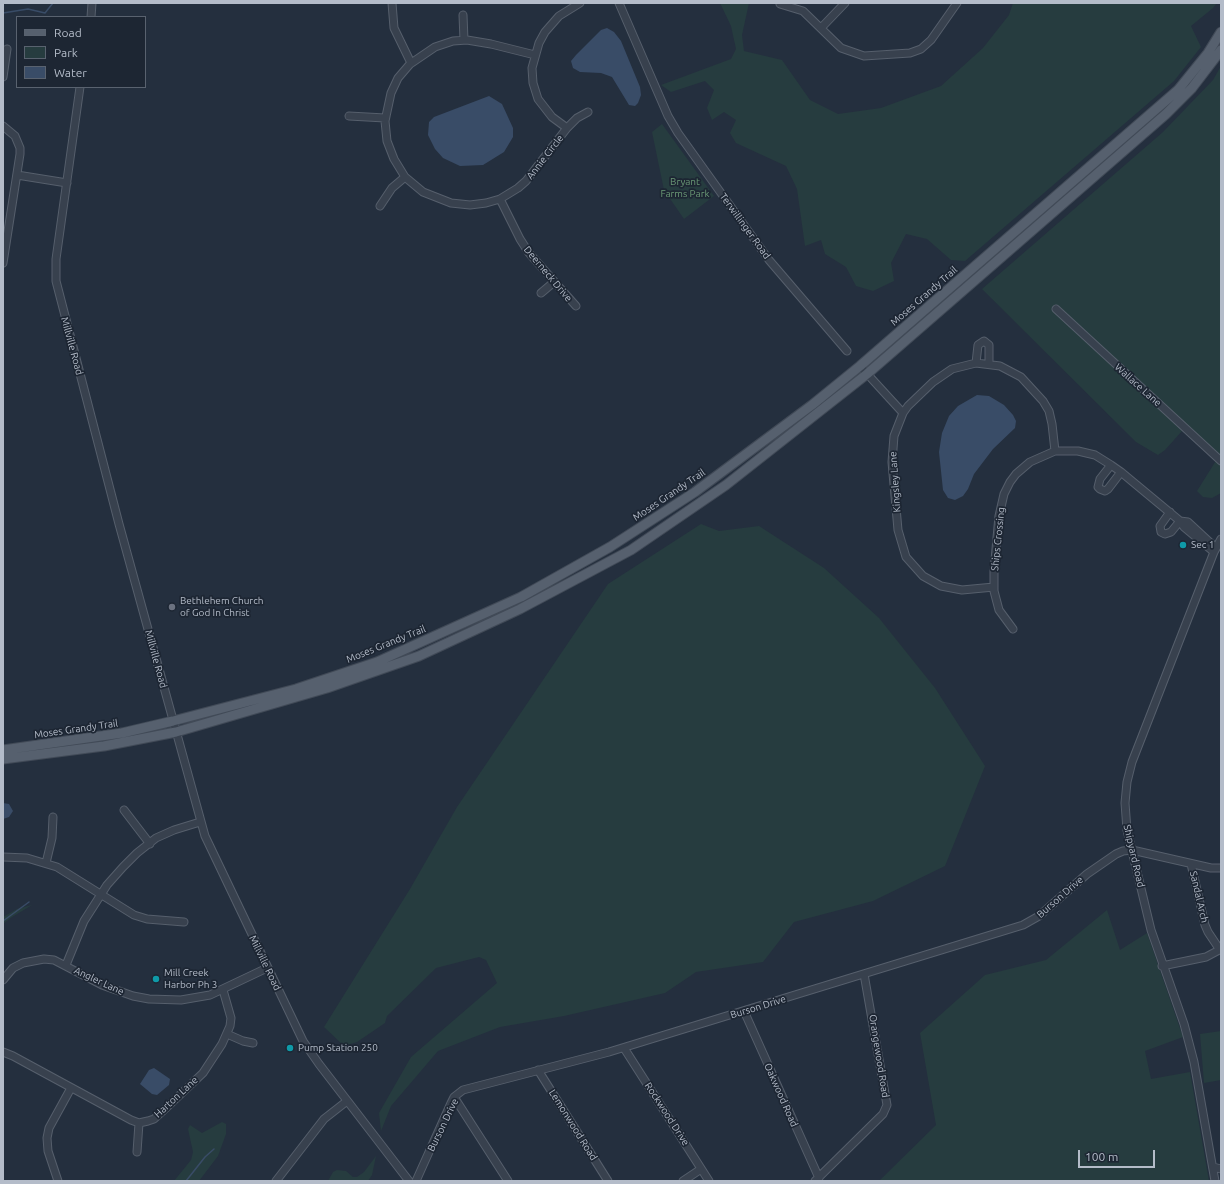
<!DOCTYPE html>
<style>
body{margin:0}
#map{position:relative;width:1224px;height:1184px;overflow:hidden;background:#242f3e;font-family:Ubuntu,sans-serif}
canvas{display:block}
.frame{position:absolute;inset:0;border:4px solid #b4bcc9;pointer-events:none}
.legend{position:absolute;left:16px;top:16px;width:130px;height:72px;box-sizing:border-box;background:#1d2633;border:1px solid #59626f;margin:0;padding:5px 7px;list-style:none;font-size:12px;color:#b4bcc9}
.legend li{display:flex;align-items:center;gap:8px;height:20px}
.legend b{width:20px;border:1px solid #59626f}
.scale{position:absolute;left:1078px;top:1150px;width:77px;height:18px;box-sizing:border-box;border:2px solid #b4bcc9;border-top:0;padding-left:5px;font-size:12px;line-height:14px;white-space:nowrap;color:#b4bcc9;-webkit-text-stroke:3px #1d2633;paint-order:stroke}
</style>
<div id="map">
<canvas width="1224" height="1184"></canvas>
<div class="frame"></div>
<ul class="legend">
<li><b style="height:5px;background:#56606e"></b>Road</li>
<li><b style="height:11px;background:#263c3f"></b>Park</li>
<li><b style="height:11px;background:#394c67"></b>Water</li>
</ul>
<div class="scale">100 m</div>
</div>
<script>
const c = document.querySelector('canvas').getContext('2d');
c.lineJoin = 'round';
function fillPath(path, color) { c.fillStyle = color; c.fill(path, 'evenodd'); }
const toPath = rows => new Path2D(rows.map(r => 'M' + r).join(''));
function strokePath(path, color, width, dash) { c.strokeStyle = color; c.lineWidth = width; c.lineCap = dash ? 'butt' : 'round'; c.setLineDash(dash || []); c.stroke(path); }
function drawText(font, color, halo, rows, align = 'center') {
  c.font = font + ' Ubuntu,sans-serif'; c.lineWidth = 3.5; c.setLineDash([]); c.textBaseline = 'middle'; c.strokeStyle = halo; c.fillStyle = color; for (const [text, x, y, turn = 0] of rows) {
    c.save(); c.translate(x, y); c.rotate((+turn || 0) * Math.PI / 180); c.textAlign = isNaN(turn) ? turn : align; if (halo) c.strokeText(text, 0, 0); c.fillText(text, 0, 0); c.restore();
  }
}
fillPath(toPath([
 [720,3,749,3,742,35,744,51,782,60,810,100,838,114,881,108,941,86,983,48,1009,15,1013,3,1217,3,1213,8,1191,26,1201,47,1174,81,965,261,951,260,927,239,906,234,891,263,894,281,873,291,856,286,846,267,825,254,821,240,805,246,797,189,786,166,736,143,730,133,736,120,724,112,712,120,707,108,714,90,705,81,671,92,661,85,731,59,736,49,731,26],
 [1221,66,1221,493,1212,498,1203,497,1197,491,1217,459,1182,431,1165,450,1158,455,1136,442,982,289,1163,132,1213,80],
 [662,124,714,196,684,219,664,190,652,132],
 [701,524,719,531,759,526,824,568,879,618,935,688,985,766,945,866,873,901,794,922,763,962,696,972,665,993,564,1016,500,1027,438,1051,391,1106,381,1131,379,1113,411,1057,497,983,486,960,479,957,436,968,387,1016,385,1023,357,1042,344,1046,324,1027,410,889,457,807,608,584],
 [32,905,12,917,3,924,3,917,17,909],
 [1107,910,1120,950,1147,933,1183,1037,1145,1051,1151,1079,1190,1072,1209,1181,879,1181,936,1125,920,1033,985,975,1046,960],
 [1221,1031,1221,1080,1204,1083,1200,1034],
 [222,1122,226,1124,226,1134,218,1156,199,1181,174,1181,191,1160,193,1152,188,1129,190,1125,202,1133],
 [376,1156,372,1175,368,1181,328,1181,333,1172,337,1170,346,1171,353,1177,357,1177,364,1172]
]), '#263c3f');
fillPath(toPath([
 [607,28,614,32,621,41,640,87,641,95,638,103,635,106,629,105,612,77,601,73,580,72,573,68,571,61,576,55,601,30],
 [489,96,502,104,513,128,513,137,504,152,483,165,460,166,443,158,435,149,428,135,429,122,434,117],
 [977,395,989,396,1004,405,1013,415,1016,421,1015,428,993,449,974,474,968,489,963,496,955,500,948,498,943,490,939,452,942,433,949,416,958,406],
 [3,803,9,804,13,811,9,817,3,819],
 [154,1068,170,1079,169,1085,157,1095,152,1094,140,1084,149,1070]
]), '#394c67');
strokePath(toPath([
 [3,13,28,9,45,13,53,3],
 [3,921,29,902],
 [186,1181,205,1157,214,1149]
]), '#394c67', 1.5);
const minor = toPath([
 [392,3,394,28,411,63],
 [619,3,668,116,678,133,769,260,847,351],
 [780,4,803,11,841,48,864,56,910,53,921,49,931,40,957,3],
 [463,15,464,40],
 [91,17,92,3],
 [821,28,845,3],
 [535,55,491,44,467,40,453,41,435,47,410,64,398,78,391,93,385,121,387,141,394,159,405,177,423,192,451,203,470,205,486,203,500,199,518,188,526,181,567,128,577,118,588,112],
 [3,77,7,49],
 [80,87,56,259,56,281,119,524,205,836,303,1041,319,1064,409,1181],
 [349,116,385,118],
 [3,126,15,136,20,148,20,154,3,263],
 [567,128,552,117,538,99,533,83,532,68,539,43,545,32,559,16,580,3],
 [17,175,67,183],
 [500,199,520,239,529,253,576,306],
 [380,206,392,188,405,177],
 [541,293,554,282],
 [1056,309,1221,461],
 [976,363,978,345,984,341,989,345,989,363],
 [860,366,903,413],
 [1111,465,1100,479,1098,487,1100,489,1105,491,1108,489,1121,472],
 [1214,552,1184,527,1180,521,1188,522,1216,548],
 [994,587,962,590,941,586,923,576,906,557,898,530,892,462,894,436,903,413,908,406,933,382,952,369,976,363,1000,366,1021,377,1043,401,1049,411,1052,424,1055,451],
 [1013,629,999,610,994,591,994,571,999,516,1004,494,1010,482,1016,474,1030,462,1055,451,1078,451,1095,455,1111,465,1121,472,1133,482,1174,516,1180,521,1171,532,1165,534,1161,532,1160,526,1170,512],
 [124,810,150,844],
 [3,857,27,858,57,867,134,915,147,919,184,922],
 [46,863,52,838,53,817],
 [1191,864,1205,925,1208,932,1220,950],
 [66,965,84,921,107,885,123,867,137,853,156,838,174,830,200,822],
 [1162,966,1206,957,1221,949],
 [3,980,13,968,23,963,44,959,54,960,102,985,133,996,149,999,181,1000,210,995,267,968],
 [744,1011,819,1178],
 [227,1034,243,1041,253,1043],
 [624,1048,709,1181],
 [3,1052,13,1056,131,1120,139,1123,148,1121,154,1119,166,1108,203,1073,222,1044,230,1026,231,1018,223,990],
 [538,1070,608,1181],
 [454,1097,508,1181],
 [137,1152,139,1123],
 [1213,1167,1221,1169],
 [58,1181,48,1151,47,1138,49,1128,71,1088],
 [276,1181,324,1119,347,1101],
 [416,1181,451,1103,454,1097,463,1090,609,1052,1023,925,1039,916,1087,874,1116,854,1123,851,1132,850,1211,868,1221,868],
 [683,1181,701,1169],
 [815,1181,883,1114,887,1105,864,974],
 [1215,1181,1194,1062,1184,1024,1151,930,1127,830,1125,803,1127,782,1132,762,1214,552,1221,539]
]);
const major = toPath([
 [3,750,122,733,173,721,296,689,377,662,521,597,610,547,695,492,812,405,860,366,1178,90,1208,53,1221,32],
 [3,759,104,746,176,732,327,688,419,656,520,609,631,550,726,485,867,374,1166,114,1192,88,1221,50]
]);
strokePath(minor, '#565f6c', 9);
strokePath(major, '#414a57', 11);
strokePath(minor, '#38414e', 7);
strokePath(major, '#56606e', 9);
for (const [x, y, r, color] of [
 [1183,545,4,"#0f9aa8"],
 [172,607,4,"#6b7280"],
 [156,979,4,"#0f9aa8"],
 [290,1048,4,"#0f9aa8"]
]) { const dot = new Path2D(); dot.arc(x, y, r, 0, 2 * Math.PI); c.fillStyle = color; c.fill(dot); strokePath(dot, '#1d2633', 1.5); }
drawText('10px', '#b4bcc9', '#1d2633', [
 ["Annie Circle",545,157,-52],
 ["Terwillinger Road",745,226,54],
 ["Deerneck Drive",548,274,50],
 ["Moses Grandy Trail",924,296,-41],
 ["Millville Road",72,346,75],
 ["Wallace Lane",1138,385,42],
 ["Kingsley Lane",895,482,-94],
 ["Moses Grandy Trail",669,495,-34],
 ["Ships Crossing",998,539,-84],
 ["Moses Grandy Trail",386,644,-22],
 ["Millville Road",156,659,75],
 ["Moses Grandy Trail",76,729,-8],
 ["Shipyard Road",1134,856,77],
 ["Burson Drive",1060,897,-41],
 ["Sandal Arch",1199,897,77],
 ["Millville Road",265,963,64],
 ["Angler Lane",99,981,25],
 ["Burson Drive",758,1007,-17],
 ["Orangewood Road",879,1056,81],
 ["Oakwood Road",781,1095,66],
 ["Harton Lane",176,1097,-43],
 ["Rockwood Drive",667,1114,57],
 ["Burson Drive",443,1125,-64],
 ["Lemonwood Road",573,1125,58]
]);
drawText('10px', '#6b9a76', '#1d2633', [
 ["Bryant",685,182],
 ["Farms Park",685,194]
]);
drawText('10px', '#b4bcc9', '#1d2633', [
 ["Sec 1",1191,545],
 ["Bethlehem Church",180,601],
 ["of God In Christ",180,613],
 ["Mill Creek",164,973],
 ["Harbor Ph 3",164,985],
 ["Pump Station 250",298,1048]
], 'left');
</script>
